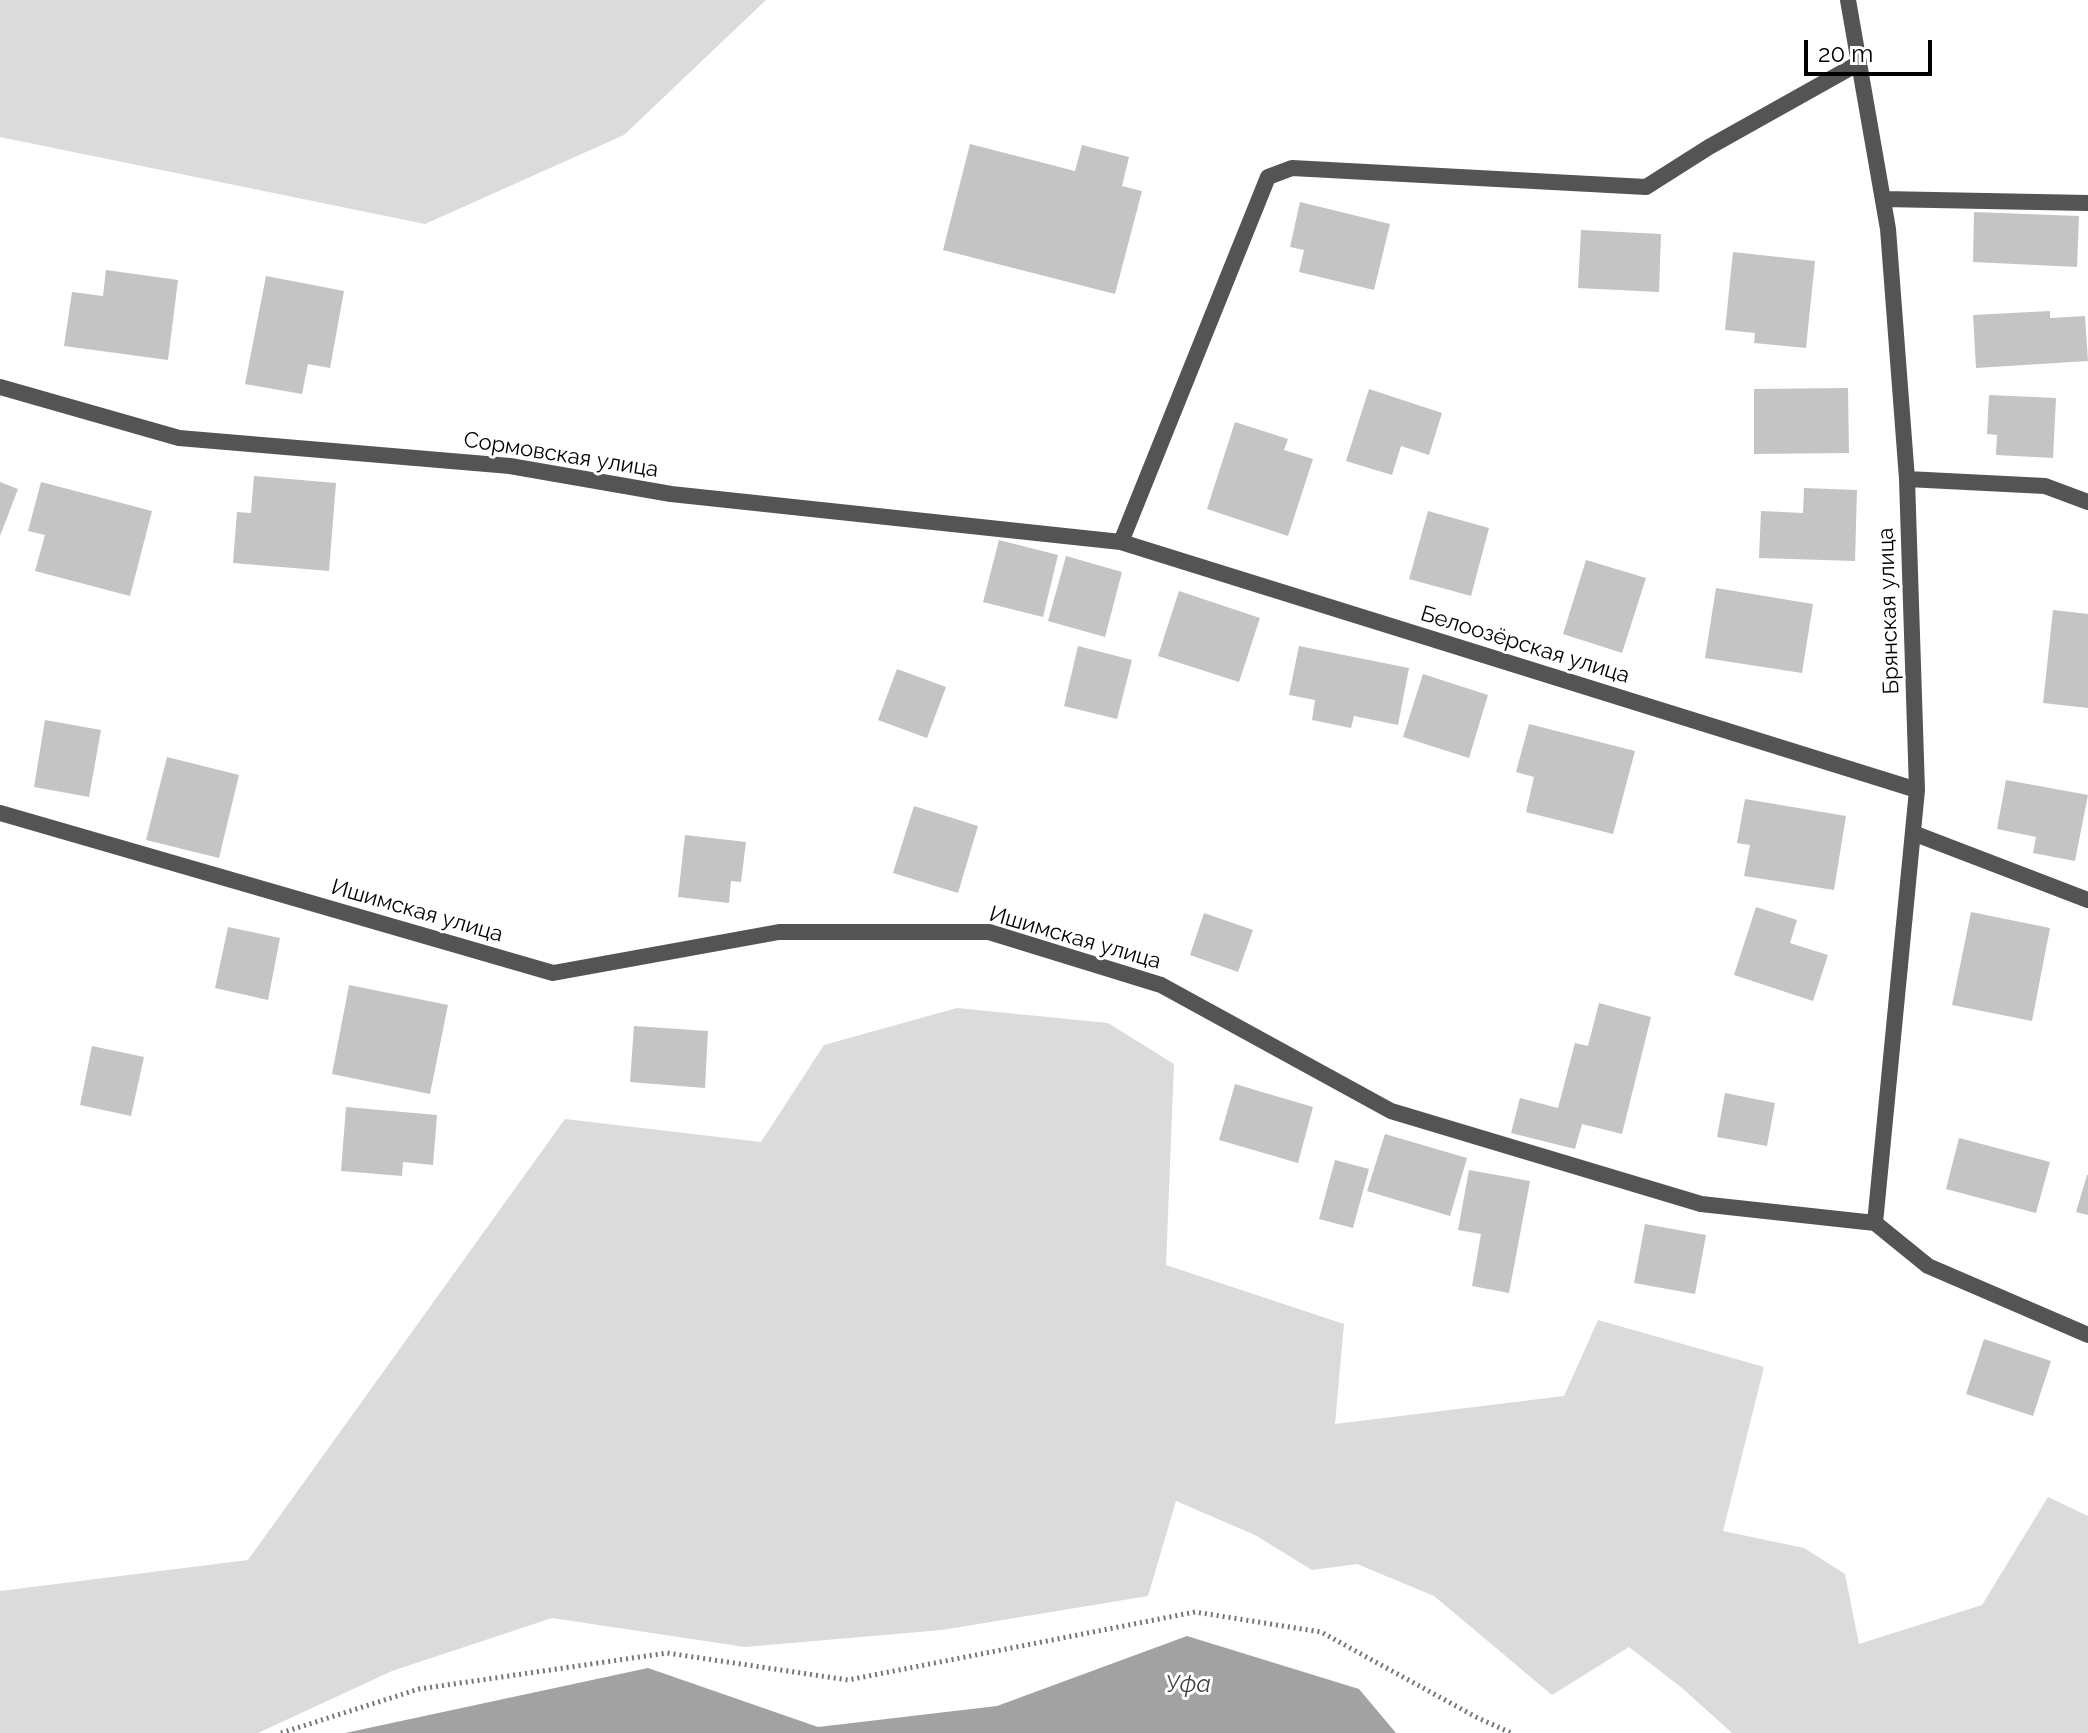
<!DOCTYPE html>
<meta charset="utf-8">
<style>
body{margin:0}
#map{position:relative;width:2088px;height:1733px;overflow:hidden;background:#fff;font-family:Raleway,sans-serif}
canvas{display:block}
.scale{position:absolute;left:1804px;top:40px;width:128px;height:36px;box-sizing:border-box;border:4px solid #000;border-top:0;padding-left:10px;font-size:24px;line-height:28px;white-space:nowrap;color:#000;-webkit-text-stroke:6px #fff;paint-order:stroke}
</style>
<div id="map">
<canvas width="2088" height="1733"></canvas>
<div class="scale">20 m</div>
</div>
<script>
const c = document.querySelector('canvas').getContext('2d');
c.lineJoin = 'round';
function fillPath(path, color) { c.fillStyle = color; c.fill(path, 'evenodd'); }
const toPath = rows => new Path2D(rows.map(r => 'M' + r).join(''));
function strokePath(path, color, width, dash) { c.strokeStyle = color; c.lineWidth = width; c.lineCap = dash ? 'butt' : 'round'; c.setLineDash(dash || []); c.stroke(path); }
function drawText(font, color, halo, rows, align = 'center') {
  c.font = font + ' Raleway,sans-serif'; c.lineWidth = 6; c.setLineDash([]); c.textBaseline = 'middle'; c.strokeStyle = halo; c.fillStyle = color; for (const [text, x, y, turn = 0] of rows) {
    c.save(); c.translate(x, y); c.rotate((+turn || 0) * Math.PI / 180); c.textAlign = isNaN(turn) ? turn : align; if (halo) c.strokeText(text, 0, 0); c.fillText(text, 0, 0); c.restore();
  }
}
fillPath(toPath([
 [0,0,766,0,624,135,425,224,0,137],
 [957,1008,1108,1023,1174,1064,1166,1265,1344,1324,1335,1424,1564,1396,1598,1320,1764,1367,1723,1531,1804,1548,1845,1574,1859,1644,1982,1605,2048,1497,2088,1516,2088,1733,1732,1733,1682,1688,1629,1647,1552,1695,1434,1596,1357,1564,1312,1570,1255,1535,1176,1501,1148,1596,942,1630,745,1647,552,1618,392,1671,258,1733,0,1733,0,1591,248,1560,565,1119,761,1142,824,1045]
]), '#dbdbdb');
fillPath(toPath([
 [1187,1636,1359,1689,1396,1733,345,1733,648,1668,818,1727,997,1706]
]), '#a2a2a2');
fillPath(toPath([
 [970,144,1075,171,1082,145,1129,157,1122,186,1142,191,1115,294,943,250],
 [1300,202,1390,224,1374,290,1299,272,1304,250,1290,247],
 [1974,212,2079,216,2077,267,1973,262],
 [1581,230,1661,234,1659,292,1578,288],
 [1733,252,1815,261,1806,348,1754,343,1755,333,1725,330],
 [106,270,178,280,168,360,64,346,72,292,103,296],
 [266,276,344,291,330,368,308,364,302,394,245,384],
 [2050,311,2050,318,2085,316,2088,361,1976,368,1973,315],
 [1848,388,1849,453,1754,454,1754,389],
 [1369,389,1442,413,1429,455,1401,446,1392,475,1346,461],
 [1989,395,2056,398,2053,458,1996,455,1997,435,1987,434],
 [1235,422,1288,439,1284,450,1313,459,1288,536,1207,509],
 [254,476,336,483,329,571,233,563,237,512,251,513],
 [0,482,18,489,0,536],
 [41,482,152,511,130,596,35,571,45,535,28,531],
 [1804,488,1857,490,1855,561,1759,558,1761,511,1803,513],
 [1428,511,1489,528,1471,596,1409,579],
 [999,540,1058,555,1043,617,983,602],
 [1066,556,1122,572,1105,637,1048,621],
 [1586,560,1646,578,1622,653,1563,634],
 [1716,588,1813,604,1802,673,1705,658],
 [1179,591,1260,618,1239,682,1158,656],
 [2053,610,2088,614,2088,708,2043,703],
 [1078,646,1132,660,1117,719,1064,706],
 [1299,646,1409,668,1398,725,1354,716,1351,728,1312,720,1315,700,1289,695],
 [897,669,946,687,927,738,878,720],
 [1423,674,1488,695,1469,758,1403,737],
 [45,720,101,730,89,797,34,787],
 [1529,724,1635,751,1613,834,1526,812,1534,777,1516,772],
 [167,757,239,775,219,858,146,840],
 [2006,780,2088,795,2075,861,2033,853,2036,837,1997,829],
 [1745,799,1846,816,1834,890,1744,876,1750,845,1737,843],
 [914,806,978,826,958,893,893,873],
 [685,835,746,842,741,882,731,881,729,903,678,897],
 [1756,907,1797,920,1790,943,1828,955,1813,1001,1734,975],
 [1971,912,2050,928,2032,1021,1952,1005],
 [1204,913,1253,930,1238,972,1190,955],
 [228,927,280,938,268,1000,215,988],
 [349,985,448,1005,430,1094,332,1074],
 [1599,1003,1651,1017,1622,1134,1582,1124,1575,1149,1511,1133,1520,1098,1558,1108,1575,1043,1588,1046],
 [634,1026,708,1031,705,1088,630,1082],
 [92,1046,144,1057,131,1116,80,1105],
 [1235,1084,1313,1107,1298,1163,1219,1140],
 [1725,1093,1775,1103,1767,1146,1717,1137],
 [346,1107,437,1115,433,1165,403,1162,402,1176,341,1171],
 [1385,1134,1467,1158,1450,1216,1367,1191],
 [1959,1138,2050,1162,2036,1213,1946,1189],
 [1335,1160,1369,1169,1353,1228,1319,1219],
 [1469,1170,1530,1181,1509,1293,1472,1286,1481,1234,1458,1230],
 [2087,1175,2088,1175,2088,1215,2076,1212],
 [1645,1224,1706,1235,1695,1294,1634,1283],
 [1984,1339,2051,1361,2033,1416,1966,1394]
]), '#c4c4c4');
strokePath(toPath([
 [281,1733,419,1689,667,1653,848,1680,1195,1612,1321,1632,1476,1717,1511,1733]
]), '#767676', 5, [2, 4]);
strokePath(toPath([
 [1848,0,1888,229,1907,479,1917,790,1875,1223],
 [1883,199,2088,203],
 [0,387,179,438,510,466,671,494,1121,542,1917,790],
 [1907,479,2045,486,2088,502],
 [1121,542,1268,177,1292,168,1646,187,1709,147,1859,63],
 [0,813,553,973,779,932,989,932,1161,985,1391,1111,1701,1204,1875,1223,1928,1266,2088,1335],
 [1913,833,2088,900]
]), '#545454', 16);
drawText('22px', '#000', '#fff', [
 ["Сормовская улица",561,455,9],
 ["Брянская улица",1889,611,-92],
 ["Белоозёрская улица",1525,645,17],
 ["Ишимская улица",417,911,16],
 ["Ишимская улица",1075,938,16]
]);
drawText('italic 24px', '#434343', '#fff', [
 ["Уфа",1188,1685]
]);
</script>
